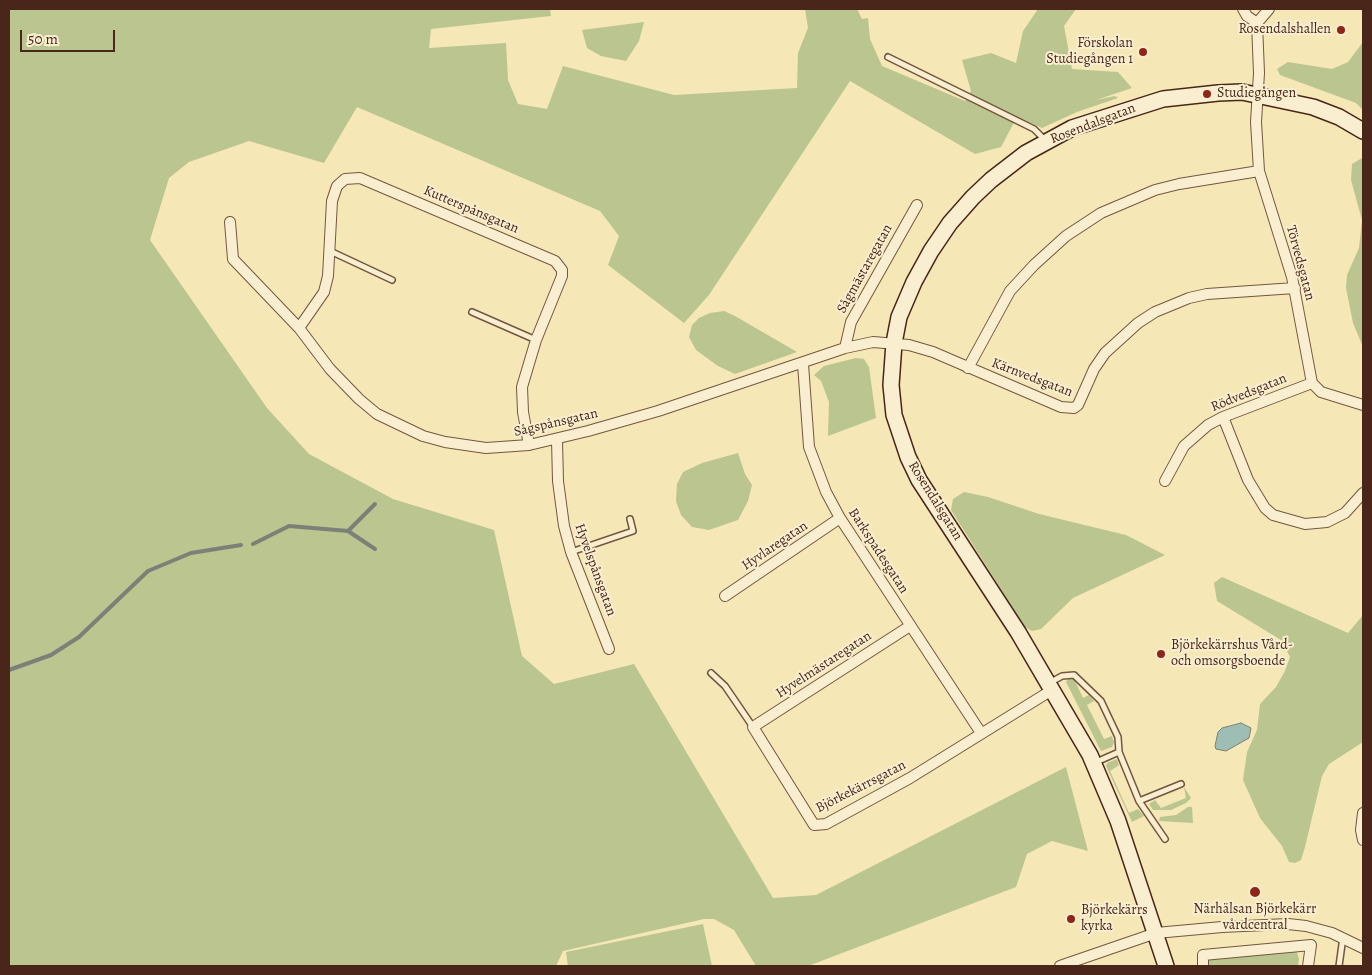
<!DOCTYPE html>
<meta charset="utf-8">
<style>
body{margin:0}
#map{position:relative;width:1372px;height:975px;overflow:hidden;background:#f6e7b6;font-family:Alegreya,serif}
canvas{display:block}
.frame{position:absolute;inset:0;border:10px solid #492619;pointer-events:none}
.scale{position:absolute;left:20px;top:30px;width:95px;height:22px;box-sizing:border-box;border:2px solid #492619;border-top:0;padding-left:6px;font-size:15px;line-height:18px;white-space:nowrap;color:#492619;-webkit-text-stroke:4px #f9efd0;paint-order:stroke}
</style>
<div id="map">
<canvas width="1372" height="975"></canvas>
<div class="frame"></div>
<div class="scale">50 m</div>
</div>
<script>
const c = document.querySelector('canvas').getContext('2d');
c.lineJoin = 'round';
function fillPath(path, color) { c.fillStyle = color; c.fill(path, 'evenodd'); }
const toPath = rows => new Path2D(rows.map(r => 'M' + r).join(''));
function strokePath(path, color, width, dash) { c.strokeStyle = color; c.lineWidth = width; c.lineCap = dash ? 'butt' : 'round'; c.setLineDash(dash || []); c.stroke(path); }
function drawText(font, color, halo, rows, align = 'center') {
  c.font = font + ' Alegreya,serif'; c.lineWidth = 4; c.setLineDash([]); c.textBaseline = 'middle'; c.strokeStyle = halo; c.fillStyle = color; for (const [text, x, y, turn = 0] of rows) {
    c.save(); c.translate(x, y); c.rotate((+turn || 0) * Math.PI / 180); c.textAlign = isNaN(turn) ? turn : align; if (halo) c.strokeText(text, 0, 0); c.fillText(text, 0, 0); c.restore();
  }
}
fillPath(toPath([
 [9,9,550,9,551,16,431,29,429,48,506,43,508,80,518,104,547,109,563,66,674,95,797,88,798,53,808,28,805,9,857,9,862,19,868,18,870,39,882,66,965,101,971,91,962,60,991,53,1016,63,1023,31,1038,9,1076,9,1064,26,1072,69,1118,72,1132,88,1096,100,1115,96,1118,98,1077,112,1042,128,1017,117,1001,147,975,154,850,81,709,295,684,323,608,265,619,236,600,211,357,107,324,163,249,141,189,162,169,178,150,240,267,408,309,454,393,499,494,530,522,656,554,684,634,664,773,898,816,895,1066,767,1088,851,1052,841,1027,854,1016,887,808,966,756,966,734,930,714,919,704,919,563,951,556,966,9,966],
 [644,22,639,41,626,61,601,56,587,48,582,30],
 [1363,42,1363,110,1356,103,1280,75,1277,69,1288,62,1332,69,1348,62],
 [1362,158,1363,158,1363,347,1353,323,1346,288,1347,275,1359,248,1362,220,1351,180,1352,164],
 [724,311,735,316,797,352,735,374,718,366,696,350,689,337,692,325,699,318,710,313],
 [856,358,864,359,869,367,876,418,828,436,829,402,821,381,814,375,824,366],
 [738,453,745,474,752,485,748,501,738,520,709,530,692,527,681,515,676,501,677,484,683,472,702,463],
 [964,492,988,497,1039,514,1126,535,1165,555,1073,598,1041,629,1032,631,1025,627,951,510,953,499],
 [1222,577,1348,633,1363,615,1363,742,1329,764,1322,776,1305,847,1301,860,1295,863,1289,862,1282,846,1260,818,1243,780,1247,752,1257,730,1260,704,1276,687,1285,671,1290,657,1281,640,1217,601,1214,583],
 [1069,678,1074,679,1083,698,1089,695,1094,701,1087,705,1104,739,1112,736,1114,742,1112,747,1101,751,1066,682],
 [1117,759,1119,765,1110,771,1129,813,1138,809,1144,816,1132,822,1106,766,1107,763],
 [1184,787,1191,798,1186,803,1171,810,1153,810,1149,804,1155,800,1161,808,1186,798],
 [1188,807,1192,807,1193,823,1159,821,1160,817,1176,815],
 [703,924,712,966,568,966,566,952],
 [1296,950,1299,959,1298,966,1205,966,1205,957]
]), '#bbc58f');
const water = toPath([
 [1241,723,1251,728,1249,738,1226,751,1216,749,1215,746,1218,732,1222,728,1241,723]
]);
fillPath(water, '#9ebeb5');
strokePath(water, '#7c8177', 1);
strokePath(toPath([
 [348,531,375,504],
 [253,544,289,526,348,531,375,549],
 [9,670,51,655,79,637,148,571,191,553,241,545]
]), '#7c8177', 4);
const lane = toPath([
 [888,57,1034,129,1046,141],
 [330,251,392,280],
 [472,312,536,340],
 [571,552,633,531,630,519],
 [711,673,725,686,753,727],
 [1051,682,1062,676,1074,675,1101,701,1118,737,1119,752,1139,801,1181,784],
 [1094,763,1119,752],
 [1139,801,1165,839],
 [1339,966,1343,937]
]);
const street = toPath([
 [1243,9,1247,16,1257,23],
 [1269,9,1257,23,1259,73,1256,122,1259,171,1292,277,1312,383,1321,392,1363,405],
 [230,222,233,259,299,328,330,369,359,399,377,414,423,436,445,442,486,448,529,445,588,431,658,411,845,348,873,342,909,345,933,352,1061,407,1074,408,1078,405,1094,369,1105,353,1138,323,1155,312,1189,298,1207,294,1295,288],
 [299,328,324,292,328,276,332,201,337,186,345,179,360,178,555,261,562,270,562,276,536,340,522,387,523,412,529,445],
 [845,348,851,322,917,205],
 [803,364,809,447,826,492,840,518,981,733],
 [968,368,1010,291,1034,265,1066,236,1101,213,1155,190,1179,184,1259,171],
 [1223,417,1248,480,1265,508,1273,515,1305,524,1327,522,1345,513,1363,493],
 [557,440,558,481,564,526,571,552,609,649],
 [1165,481,1184,446,1208,425,1223,417,1312,383],
 [725,596,840,518],
 [910,626,753,727,814,825,826,824,910,778,1052,690],
 [1363,813,1361,830,1363,840],
 [1060,966,1156,933,1222,927,1288,924,1306,926,1332,933,1363,948],
 [1203,966,1203,955,1311,945,1308,966]
]);
const secondary = toPath([
 [1166,966,1118,821,1090,755,1018,632,919,480,908,457,894,415,891,385,894,343,899,317,914,282,931,251,950,223,973,197,991,180,1026,153,1072,128,1163,99,1218,93,1242,92,1313,107,1339,117,1363,131]
]);
strokePath(lane, '#745640', 8);
strokePath(street, '#745640', 12);
strokePath(secondary, '#492619', 18);
strokePath(lane, '#f9efd0', 5);
strokePath(street, '#f9efd0', 10);
strokePath(secondary, '#f9efd0', 15);
for (const [x, y, r, color] of [
 [1341,30,5,"#8f2418"],
 [1143,52,5,"#8f2418"],
 [1207,94,5,"#8f2418"],
 [1161,654,5,"#8f2418"],
 [1255,892,6,"#8f2418"],
 [1071,919,5,"#8f2418"]
]) { const dot = new Path2D(); dot.arc(x, y, r, 0, 2 * Math.PI); c.fillStyle = color; c.fill(dot); strokePath(dot, '#f9efd0', 2); }
drawText('14px', '#492619', '#f9efd0', [
 ["Rosendalshallen",1331,30,"right"],
 ["Förskolan",1133,44,"right"],
 ["Studiegången 1",1133,60,"right"],
 ["Studiegången",1217,94],
 ["Björkekärrshus Vård-",1171,646],
 ["och omsorgsboende",1171,662],
 ["Närhälsan Björkekärr",1255,910,"center"],
 ["vårdcentral",1255,926,"center"],
 ["Björkekärrs",1081,911],
 ["kyrka",1081,927]
], 'left');
drawText('14px', '#492619', '#f9efd0', [
 ["Rosendalsgatan",1093,124,-21],
 ["Kutterspånsgatan",471,210,23],
 ["Törvedsgatan",1300,263,75],
 ["Sågmästaregatan",865,269,-61],
 ["Kärnvedsgatan",1032,378,21],
 ["Rödvedsgatan",1249,393,-22],
 ["Sågspånsgatan",556,423,-13],
 ["Rosendalsgatan",935,501,58],
 ["Hyvlaregatan",775,546,-34],
 ["Barkspadesgatan",878,551,57],
 ["Hyvelspånsgatan",595,570,70],
 ["Hyvelmästaregatan",824,665,-33],
 ["Björkekärrsgatan",861,787,-27]
]);
</script>
